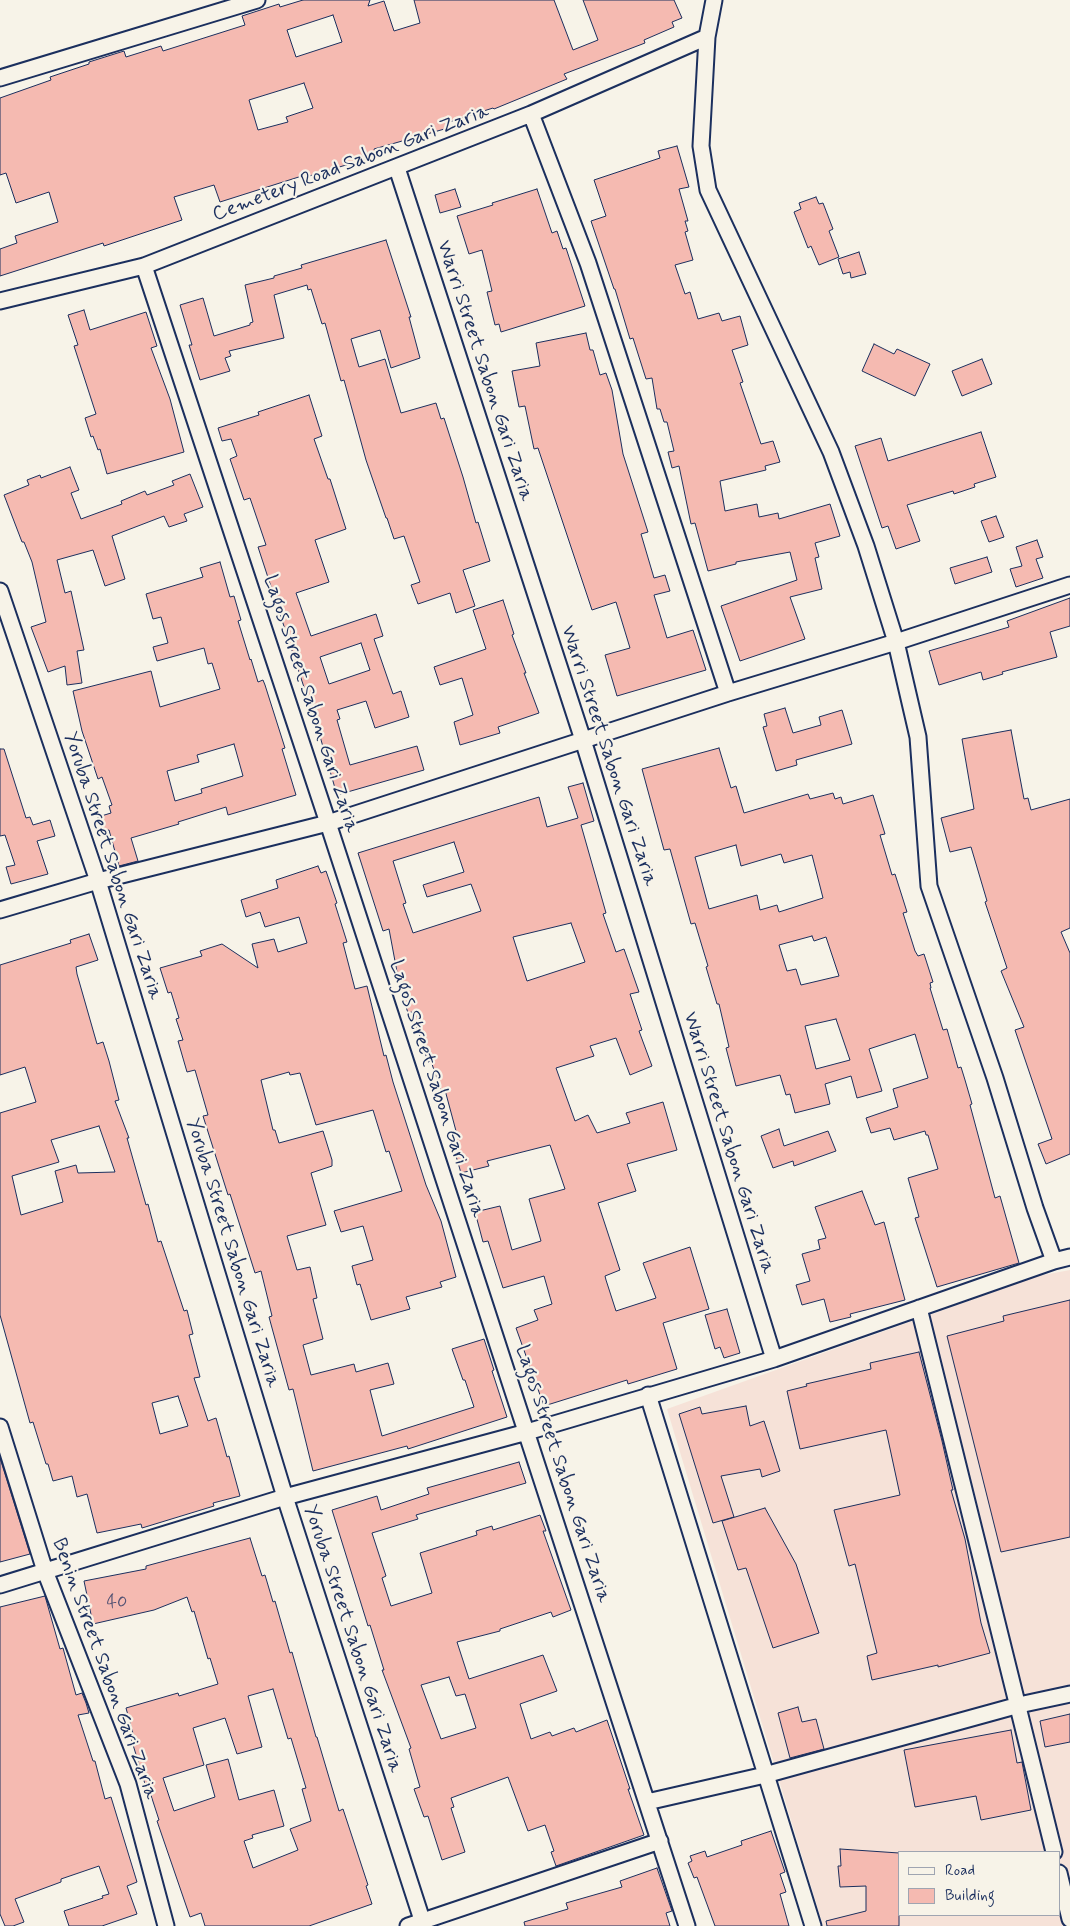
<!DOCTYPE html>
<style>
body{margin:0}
#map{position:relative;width:1070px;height:1926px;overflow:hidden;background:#f7f3e8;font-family:Mynerve,sans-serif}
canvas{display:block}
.legend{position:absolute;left:898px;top:1851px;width:162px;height:65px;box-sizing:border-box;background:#f7f3e8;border:1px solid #9fa5b1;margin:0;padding:6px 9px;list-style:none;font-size:15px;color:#1b2f5e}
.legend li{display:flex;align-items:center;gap:10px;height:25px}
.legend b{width:25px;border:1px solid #9fa5b1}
</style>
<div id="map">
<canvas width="1070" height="1926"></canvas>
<ul class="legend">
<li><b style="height:6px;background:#f7f3e8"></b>Road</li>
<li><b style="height:14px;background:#f5bab1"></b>Building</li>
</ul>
</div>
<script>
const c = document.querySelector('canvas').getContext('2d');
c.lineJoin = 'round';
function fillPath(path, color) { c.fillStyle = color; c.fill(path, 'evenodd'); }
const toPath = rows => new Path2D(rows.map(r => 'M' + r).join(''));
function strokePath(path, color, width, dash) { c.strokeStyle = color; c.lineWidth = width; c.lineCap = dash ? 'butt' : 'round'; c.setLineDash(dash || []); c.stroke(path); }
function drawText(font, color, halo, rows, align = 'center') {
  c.font = font + ' Mynerve,sans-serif'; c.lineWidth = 4.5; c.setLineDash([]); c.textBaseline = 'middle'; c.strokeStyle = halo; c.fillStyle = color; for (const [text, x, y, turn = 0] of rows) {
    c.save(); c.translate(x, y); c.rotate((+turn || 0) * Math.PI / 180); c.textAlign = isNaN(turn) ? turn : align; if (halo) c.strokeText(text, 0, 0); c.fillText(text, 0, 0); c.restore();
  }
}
fillPath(toPath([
 [1070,1270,1070,1926,823,1926,667,1409,1038,1276],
 [899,1852,1059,1852,1059,1915,899,1915]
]), '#f6e2d8');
const building = toPath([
 [303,0,370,0,368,6,384,1,394,31,420,23,414,0,554,0,573,50,598,40,583,0,674,0,682,18,672,22,674,27,644,40,645,43,564,74,567,79,494,109,493,108,446,123,448,128,374,149,377,158,347,167,346,165,306,177,305,175,220,202,214,185,174,197,182,220,104,246,103,243,0,276,0,249,17,243,15,236,58,222,49,192,16,203,6,173,0,175,0,98,51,80,50,77,89,64,89,62,124,51,126,57,161,46,163,51,245,25,242,16,279,4,280,7,303,0],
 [333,15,342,42,296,57,287,30,333,15],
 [304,83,313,108,286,117,288,122,258,130,249,100,304,83],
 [677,146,689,187,679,189,688,221,685,221,688,231,685,232,693,260,675,265,685,294,690,292,698,319,719,313,722,321,740,316,748,345,732,350,743,382,740,383,761,444,773,441,780,462,765,466,766,470,720,481,725,511,757,504,759,517,778,513,779,519,830,504,840,536,815,543,819,557,815,558,822,589,790,597,805,639,740,661,721,606,797,580,790,552,736,562,736,564,708,571,695,523,691,524,679,466,672,468,668,452,674,451,667,422,664,422,660,409,657,409,652,378,646,379,633,338,630,339,615,289,614,289,591,221,606,216,594,180,660,158,658,151,677,146],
 [455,189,461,207,440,213,435,195,455,189],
 [537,189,552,233,557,231,563,249,566,248,585,306,501,332,499,324,495,325,487,292,492,291,482,250,469,254,457,216,493,205,492,203,537,189],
 [816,197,819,204,823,203,833,229,829,231,839,257,819,265,811,246,808,248,794,212,801,209,799,203,816,197],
 [386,240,411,317,409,317,420,358,391,368,380,330,351,339,359,367,385,359,401,413,436,403,441,419,444,418,463,477,476,523,478,522,490,561,463,570,475,606,456,613,450,593,418,604,411,585,420,582,404,536,394,539,387,518,386,518,366,460,344,380,341,381,325,323,322,324,311,289,308,290,307,285,274,295,284,338,229,351,231,356,225,358,230,371,200,380,189,345,192,345,180,305,203,298,214,336,250,325,250,323,253,322,245,285,274,278,274,276,302,268,301,265,386,240],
 [859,252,866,274,851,278,850,272,843,274,838,259,859,252],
 [84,310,90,330,146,312,157,346,151,348,170,399,184,452,107,474,100,449,98,450,93,436,91,437,85,418,96,414,74,346,78,345,68,315,84,310],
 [586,333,590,350,593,350,600,375,606,373,612,390,623,454,648,532,641,534,654,578,665,575,670,591,654,595,667,638,693,630,706,670,617,696,605,655,630,648,616,602,592,610,538,448,534,449,525,406,519,407,512,371,540,366,536,343,586,333],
 [874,344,894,354,897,349,930,364,915,396,862,371,874,344],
 [982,359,992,384,962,396,952,371,982,359],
 [309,395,322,436,314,439,328,479,330,479,346,529,315,540,329,582,296,593,311,636,376,614,383,636,374,639,393,694,401,691,409,717,375,728,366,701,337,710,340,719,337,720,350,765,417,746,424,770,337,795,319,733,258,547,266,545,250,498,244,500,230,459,237,456,231,439,222,441,218,428,259,415,258,412,309,395],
 [361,643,370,670,329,684,320,657,361,643],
 [981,432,996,477,974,484,975,487,954,494,953,491,907,505,920,541,896,549,888,526,882,528,855,446,881,438,888,461,981,432],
 [70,467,79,490,71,493,81,519,122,504,121,501,145,491,147,495,174,485,172,481,190,474,203,507,184,514,187,521,169,527,164,516,112,536,125,579,105,586,93,550,57,560,65,593,71,591,84,650,77,651,82,683,67,685,65,666,48,672,31,627,46,622,32,562,24,542,22,542,4,495,29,485,27,480,40,475,41,478,70,467],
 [996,516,1004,537,989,542,981,521,996,516],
 [1037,540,1043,557,1036,559,1043,578,1016,587,1010,569,1022,566,1016,547,1037,540],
 [987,557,992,572,955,584,950,568,987,557],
 [220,562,230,597,234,596,241,620,238,621,250,660,251,659,258,682,263,680,265,685,285,748,282,749,296,795,228,815,226,807,178,822,179,824,131,838,138,861,119,866,109,830,103,831,98,817,111,813,109,806,112,805,102,777,98,779,82,731,73,691,151,671,160,707,220,689,212,663,208,664,204,648,157,661,153,647,168,643,161,617,153,619,146,594,203,577,200,568,220,562],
 [234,744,243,776,201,789,202,793,175,801,167,771,199,762,197,755,234,744],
 [1070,598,1070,626,1050,632,1057,657,1002,672,1003,674,983,680,981,672,939,685,929,651,1009,627,1007,621,1070,598],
 [503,600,514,634,512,635,526,673,524,673,539,713,498,727,500,733,460,745,454,722,473,715,462,678,440,685,434,667,486,649,473,610,503,600],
 [785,708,793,733,821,725,819,717,842,710,852,744,796,760,797,765,776,771,763,727,767,726,764,714,785,708],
 [1011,730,1024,799,1028,798,1031,810,1070,799,1070,928,1061,932,1070,953,1070,1154,1046,1164,1038,1144,1052,1139,1015,1030,1024,1027,1001,971,1007,968,985,902,987,901,971,847,950,852,941,818,974,809,962,739,1011,730],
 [719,748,731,788,736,786,744,813,808,794,810,799,833,793,835,799,841,797,843,804,873,795,885,834,880,835,892,875,895,874,907,912,903,913,915,951,918,956,924,954,933,982,930,983,931,988,930,988,943,1030,947,1029,958,1068,961,1067,965,1080,972,1104,970,1105,995,1198,1000,1196,1019,1263,937,1287,915,1218,919,1217,908,1178,938,1169,928,1135,926,1135,925,1131,894,1140,890,1128,871,1133,866,1118,898,1107,893,1089,928,1078,915,1034,869,1049,882,1091,857,1098,851,1076,825,1084,830,1104,795,1113,790,1094,786,1095,780,1075,736,1086,726,1048,729,1047,719,1004,717,1004,706,967,708,966,695,923,691,924,670,849,664,850,642,769,719,748],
 [736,845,741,866,781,854,784,863,812,855,823,898,779,912,777,905,760,910,757,895,709,909,695,857,736,845],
 [812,936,814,941,826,937,839,976,801,985,796,969,787,971,779,945,812,936],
 [836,1019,850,1060,816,1069,805,1026,836,1019],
 [0,749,4,749,26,818,30,817,33,825,50,820,55,836,37,841,48,874,11,884,6,867,15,865,5,835,0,836,0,749],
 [583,783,594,821,581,825,606,913,603,914,616,952,624,949,639,992,630,994,642,1030,639,1031,652,1066,630,1075,616,1038,590,1046,594,1056,556,1068,575,1121,588,1115,597,1133,630,1123,626,1113,663,1102,677,1150,627,1164,636,1191,598,1203,620,1270,605,1276,606,1280,616,1311,656,1298,643,1263,690,1247,709,1309,663,1323,677,1369,628,1384,627,1380,544,1406,516,1328,538,1320,534,1310,552,1304,544,1276,503,1288,488,1241,483,1242,475,1212,500,1206,512,1250,541,1241,529,1199,565,1189,550,1145,487,1161,489,1166,461,1173,449,1132,456,1131,445,1090,441,1091,431,1061,428,1062,412,1012,408,1013,400,988,389,929,383,931,358,853,539,797,547,827,578,818,568,787,583,783],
 [454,842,464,872,423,885,427,897,471,884,481,911,413,933,403,904,406,903,393,861,454,842],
 [571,923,585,962,527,981,513,937,571,923],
 [318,866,321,873,326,871,337,903,335,904,347,942,343,943,355,989,367,986,384,1056,386,1055,393,1082,426,1185,441,1221,456,1277,440,1282,442,1287,406,1297,410,1309,371,1320,360,1284,357,1285,352,1266,373,1260,363,1226,341,1232,334,1211,402,1191,389,1151,386,1152,373,1110,316,1125,300,1073,290,1075,289,1072,261,1080,273,1130,275,1130,279,1143,323,1131,332,1160,332,1166,311,1173,326,1225,287,1236,297,1270,310,1267,317,1298,313,1299,323,1339,303,1345,311,1375,354,1364,356,1372,388,1363,394,1384,370,1390,382,1436,474,1407,465,1380,463,1380,452,1349,484,1339,494,1370,492,1371,507,1417,408,1449,407,1446,313,1471,293,1389,289,1390,269,1317,272,1316,261,1271,255,1273,230,1194,228,1195,203,1116,208,1115,195,1070,187,1072,178,1041,183,1040,176,1019,179,1018,171,992,168,993,160,968,202,956,200,951,222,944,258,968,252,944,274,939,278,952,307,943,299,917,265,927,260,912,246,917,241,900,278,888,276,880,318,866],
 [89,934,98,960,76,967,77,974,97,1044,103,1042,109,1061,119,1100,115,1101,129,1138,127,1138,146,1205,148,1204,158,1242,161,1241,184,1311,187,1310,193,1334,189,1335,200,1377,194,1378,208,1421,216,1418,227,1457,229,1456,240,1496,213,1503,214,1506,142,1528,141,1524,97,1533,87,1494,77,1497,72,1476,53,1481,48,1464,46,1464,33,1422,30,1423,0,1315,0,1113,36,1102,25,1067,0,1075,0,965,71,943,70,940,89,934],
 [99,1126,115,1172,78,1173,76,1165,55,1171,63,1202,21,1215,12,1176,59,1162,51,1140,99,1126],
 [178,1396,188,1426,160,1434,152,1403,178,1396],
 [779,1129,784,1146,828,1131,836,1151,794,1166,793,1161,773,1168,761,1136,779,1129],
 [862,1191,875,1225,884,1222,905,1300,850,1314,851,1317,830,1322,824,1299,802,1305,796,1285,810,1281,802,1254,820,1249,818,1240,826,1238,815,1207,862,1191],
 [1070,1300,1070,1537,1001,1552,947,1336,1004,1321,1003,1316,1070,1300],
 [727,1309,740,1353,724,1358,720,1347,715,1349,705,1315,727,1309],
 [919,1352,942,1441,953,1490,951,1490,965,1539,981,1623,990,1653,938,1667,938,1665,872,1680,867,1656,877,1653,855,1564,849,1566,834,1510,900,1495,886,1430,800,1449,787,1391,807,1386,806,1384,871,1369,870,1363,919,1352],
 [746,1406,750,1426,764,1421,780,1471,762,1477,760,1469,721,1476,734,1517,713,1523,679,1414,700,1407,702,1414,746,1406],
 [0,1458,30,1554,0,1562,0,1458],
 [519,1462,526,1483,416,1515,418,1519,372,1533,386,1576,382,1578,391,1606,432,1593,420,1553,477,1535,476,1531,492,1526,493,1530,540,1515,546,1531,543,1531,571,1610,553,1617,551,1612,500,1629,500,1631,457,1642,469,1679,543,1655,557,1691,520,1704,531,1739,550,1732,552,1736,574,1728,576,1732,607,1720,630,1789,628,1789,644,1835,556,1866,551,1852,554,1851,545,1825,528,1831,508,1777,451,1798,454,1807,451,1808,465,1852,442,1860,428,1816,424,1817,414,1789,420,1787,409,1749,411,1748,382,1670,384,1670,370,1625,368,1626,332,1510,377,1496,381,1510,429,1494,427,1488,519,1462],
 [449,1677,456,1696,465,1694,476,1728,441,1739,421,1685,449,1677],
 [765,1508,796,1564,819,1633,773,1648,746,1568,738,1570,722,1521,765,1508],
 [250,1538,262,1576,265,1575,273,1602,275,1601,290,1653,292,1652,316,1737,317,1737,339,1811,343,1809,368,1885,366,1886,372,1904,309,1926,205,1926,201,1913,190,1917,157,1821,159,1820,147,1783,145,1784,130,1735,133,1734,126,1708,178,1693,179,1696,218,1684,210,1658,208,1659,194,1611,192,1612,187,1597,154,1610,93,1624,84,1581,146,1569,146,1566,250,1538],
 [273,1689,288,1739,291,1738,306,1788,302,1789,311,1821,290,1829,298,1850,253,1868,244,1841,253,1838,252,1835,284,1826,274,1790,239,1800,228,1759,206,1765,215,1797,174,1811,163,1778,204,1765,193,1728,225,1718,237,1754,262,1747,248,1696,273,1689],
 [45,1596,60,1649,63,1648,76,1695,82,1693,86,1703,89,1713,78,1715,93,1761,95,1761,105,1799,111,1797,137,1882,127,1886,137,1914,102,1926,69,1926,64,1911,103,1898,102,1896,109,1894,99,1866,61,1879,61,1882,15,1899,24,1922,13,1926,5,1926,0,1914,0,1607,45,1596],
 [798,1707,802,1722,816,1719,824,1749,790,1758,778,1713,798,1707],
 [1070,1714,1070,1742,1045,1747,1040,1721,1070,1714],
 [1011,1730,1017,1763,1022,1762,1031,1810,981,1820,976,1796,915,1807,904,1750,1011,1730],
 [771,1831,785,1872,780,1874,786,1892,780,1894,789,1926,715,1926,697,1877,694,1878,688,1863,692,1861,690,1856,705,1851,707,1857,742,1845,741,1841,771,1831],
 [840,1849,899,1853,899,1926,827,1926,826,1921,866,1911,866,1886,840,1887,838,1866,841,1866,840,1849],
 [657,1868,672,1911,666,1913,670,1926,525,1926,524,1922,568,1909,566,1903,622,1887,620,1881,657,1868]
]);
fillPath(building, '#f5bab1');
strokePath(building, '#1b2f5e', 1);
const street = toPath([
 [714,0,707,37,701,146,708,190,831,452,866,546,896,642,918,737,929,886,995,1078,1035,1208,1054,1261],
 [0,78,257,0],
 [531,114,588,263,728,693],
 [397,168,583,740,774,1359],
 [144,266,328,823,687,1926],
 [0,301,144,266,531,114,707,37],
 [0,591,98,881,285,1497,424,1926],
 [0,910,98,881,328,823,728,693,896,642,1070,585],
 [919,1308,1054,1852],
 [648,1395,813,1926],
 [0,1427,45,1571,128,1784,166,1926],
 [0,1585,285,1497,527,1432,774,1359,1054,1261,1070,1257],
 [647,1802,765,1775,1019,1705,1070,1694],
 [1059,1873,1070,1919],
 [408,1926,660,1841]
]);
strokePath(street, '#1b2f5e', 19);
strokePath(street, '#f7f3e8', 15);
drawText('18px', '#525273', null, [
 ["40",117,1603]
]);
drawText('20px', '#1b2f5e', '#f7f3e8', [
 ["Cemetery Road Sabon Gari Zaria",351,164,-21],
 ["Warri Street Sabon Gari Zaria",484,371,72],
 ["Lagos Street Sabon Gari Zaria",310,704,72],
 ["Warri Street Sabon Gari Zaria",608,756,72],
 ["Yoruba Street Sabon Gari Zaria",112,866,72],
 ["Lagos Street Sabon Gari Zaria",436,1089,72],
 ["Warri Street Sabon Gari Zaria",728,1143,73],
 ["Yoruba Street Sabon Gari Zaria",232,1253,73],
 ["Lagos Street Sabon Gari Zaria",562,1474,72],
 ["Yoruba Street Sabon Gari Zaria",352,1639,72],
 ["Benin Street Sabon Gari Zaria",104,1669,70]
]);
</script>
